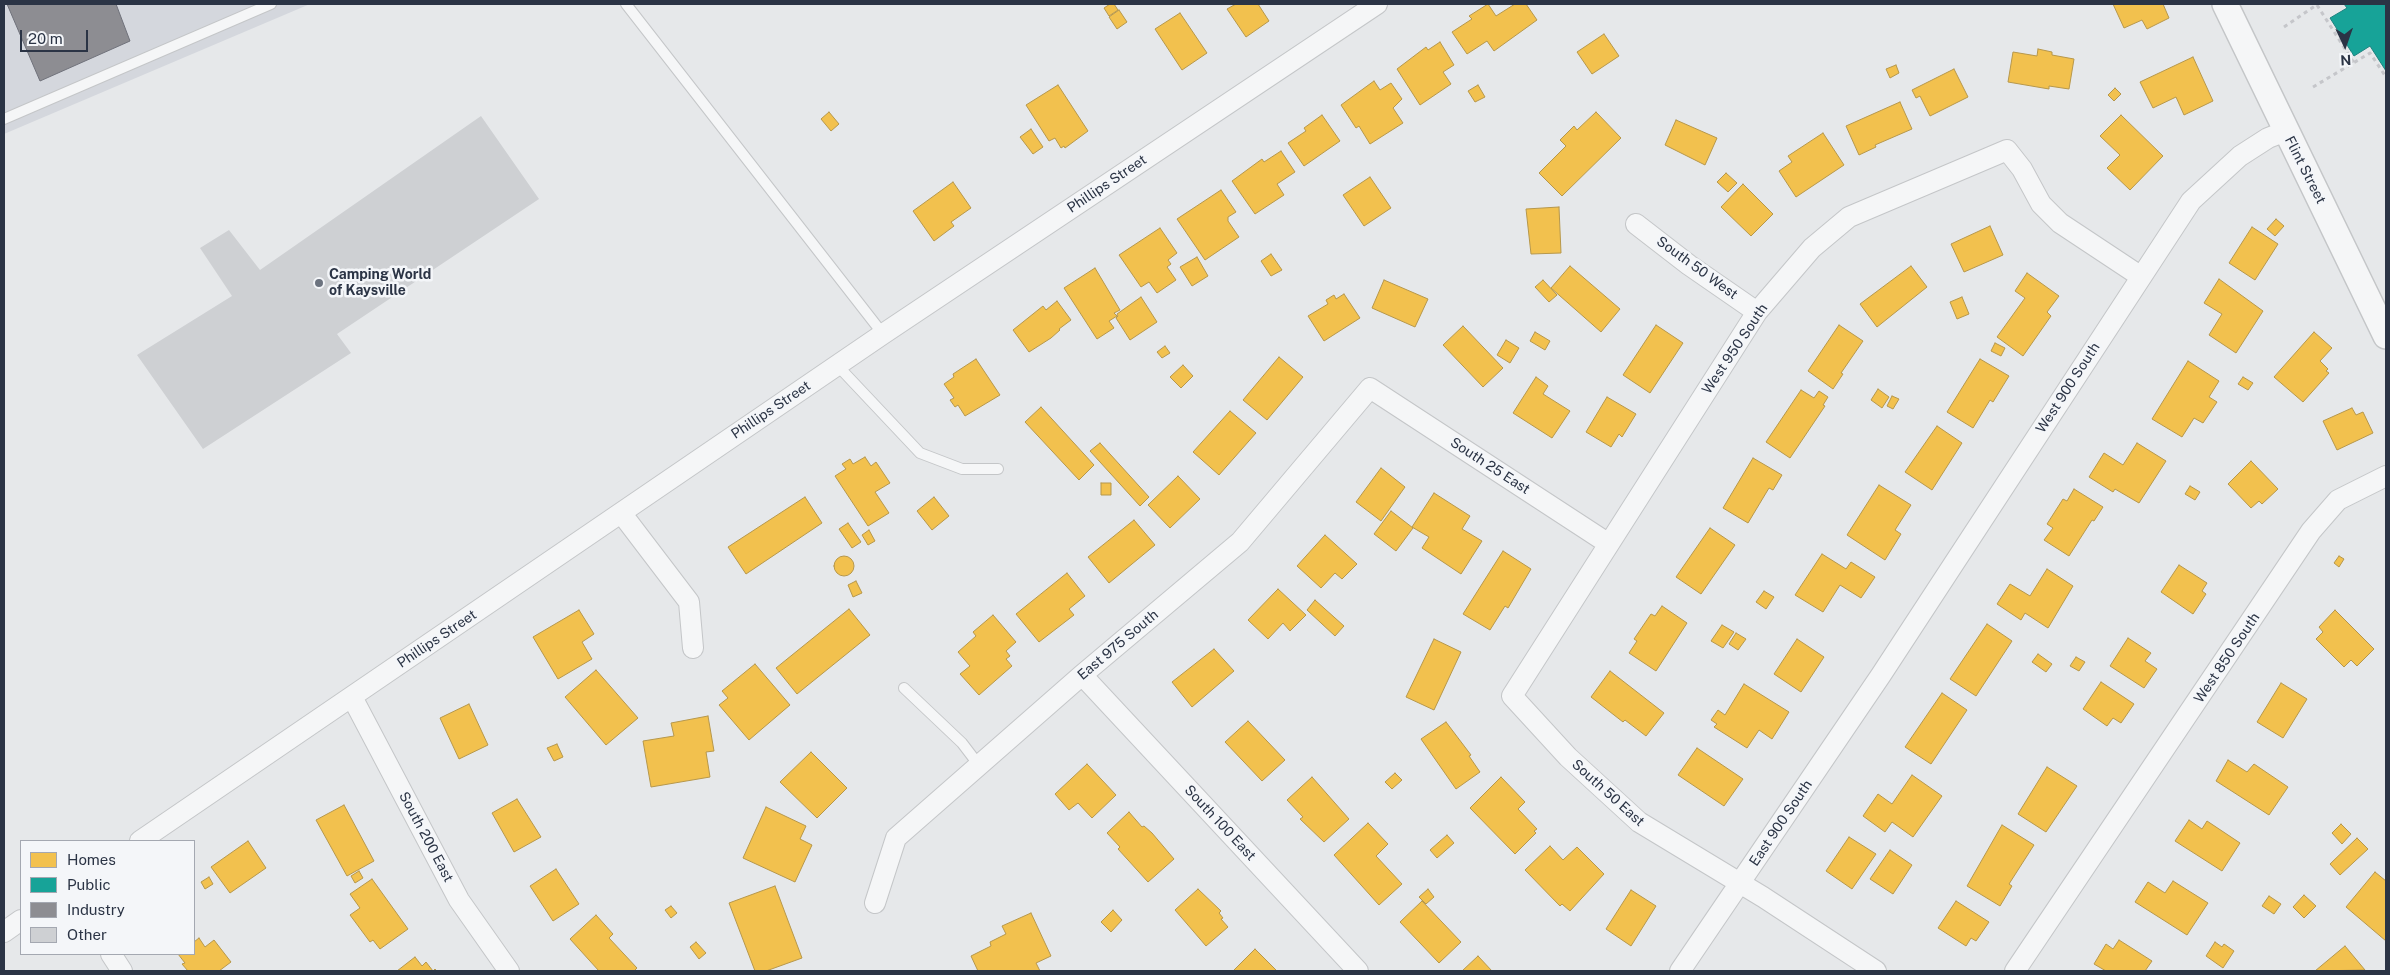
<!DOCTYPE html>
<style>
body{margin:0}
#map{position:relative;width:2390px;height:975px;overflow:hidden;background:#e6e8ea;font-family:"Public Sans",sans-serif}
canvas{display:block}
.frame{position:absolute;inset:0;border:5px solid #2b3445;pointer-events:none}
.legend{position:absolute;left:20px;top:840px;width:175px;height:115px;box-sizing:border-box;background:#f4f6f9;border:1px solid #a4a8b1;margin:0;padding:6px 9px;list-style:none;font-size:15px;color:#2b3445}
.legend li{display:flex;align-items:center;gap:10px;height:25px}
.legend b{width:25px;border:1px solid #a4a8b1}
.north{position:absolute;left:2320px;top:20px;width:50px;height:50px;-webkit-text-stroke:4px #f4f6f9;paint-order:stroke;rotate:177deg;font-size:14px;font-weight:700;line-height:20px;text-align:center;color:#2b3445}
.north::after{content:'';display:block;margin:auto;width:18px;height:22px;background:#2b3445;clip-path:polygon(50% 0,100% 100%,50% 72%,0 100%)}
.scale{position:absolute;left:20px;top:30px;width:68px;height:22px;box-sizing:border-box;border:2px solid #2b3445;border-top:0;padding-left:6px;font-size:15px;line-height:18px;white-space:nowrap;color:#2b3445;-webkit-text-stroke:4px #f4f6f9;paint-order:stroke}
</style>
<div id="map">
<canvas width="2390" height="975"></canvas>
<div class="frame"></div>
<ul class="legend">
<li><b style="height:14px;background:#f2c14e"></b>Homes</li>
<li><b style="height:14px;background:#17a398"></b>Public</li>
<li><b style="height:14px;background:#8d8d92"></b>Industry</li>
<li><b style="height:14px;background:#ced0d3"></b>Other</li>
</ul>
<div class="north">N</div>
<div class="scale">20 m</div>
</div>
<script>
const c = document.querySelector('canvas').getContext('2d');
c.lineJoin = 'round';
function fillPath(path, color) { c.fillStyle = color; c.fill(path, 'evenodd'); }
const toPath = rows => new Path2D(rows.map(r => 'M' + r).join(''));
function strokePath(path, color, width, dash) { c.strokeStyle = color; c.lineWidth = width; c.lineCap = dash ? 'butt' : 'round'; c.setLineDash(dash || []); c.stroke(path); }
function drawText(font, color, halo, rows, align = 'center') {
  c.font = font + ' "Public Sans",sans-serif'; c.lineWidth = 5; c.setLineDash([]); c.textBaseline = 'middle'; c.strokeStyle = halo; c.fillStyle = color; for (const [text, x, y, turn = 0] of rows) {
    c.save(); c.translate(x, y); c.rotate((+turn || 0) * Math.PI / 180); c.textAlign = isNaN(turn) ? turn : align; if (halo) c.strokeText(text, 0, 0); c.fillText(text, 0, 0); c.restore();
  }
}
fillPath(toPath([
 [4,4,310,4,4,134]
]), '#d4d7dd');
const homes = toPath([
 [1110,4,1114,4,1118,10,1109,16,1104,8,1110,4],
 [1236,4,1258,4,1269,21,1246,37,1227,9,1236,4],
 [1488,4,1496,16,1515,4,1526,4,1537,20,1494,51,1487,41,1467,54,1452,32,1472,19,1469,16,1488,4],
 [2113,4,2163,4,2169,18,2147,29,2142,20,2124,28,2113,4],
 [1119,10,1127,22,1117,29,1109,17,1119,10],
 [1180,13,1207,53,1182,70,1155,29,1180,13],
 [1604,34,1619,56,1592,74,1577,52,1604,34],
 [1440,42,1454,65,1443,72,1451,84,1420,105,1397,69,1426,47,1428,50,1440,42],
 [2038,49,2052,52,2052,55,2074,59,2069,89,2049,86,2049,89,2008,82,2013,52,2037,56,2038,49],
 [2193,57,2213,101,2184,115,2176,97,2153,108,2140,82,2193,57],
 [1896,65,1899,73,1890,78,1886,69,1896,65],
 [1954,69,1968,97,1930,116,1920,96,1916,98,1912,90,1954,69],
 [1374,81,1380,90,1391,83,1402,99,1393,108,1403,123,1370,144,1359,126,1356,128,1341,105,1374,81],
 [1058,85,1088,131,1065,148,1064,146,1061,148,1055,138,1049,141,1026,105,1058,85],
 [1478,85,1485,97,1475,102,1468,91,1478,85],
 [2115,88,2121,94,2114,101,2108,95,2115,88],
 [1900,102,1912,129,1875,145,1876,147,1859,155,1846,126,1900,102],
 [829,112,839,124,831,131,821,119,829,112],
 [1596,112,1621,138,1562,196,1539,173,1566,146,1560,140,1574,126,1577,130,1596,112],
 [1322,115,1340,141,1304,166,1288,143,1306,131,1304,128,1322,115],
 [2121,115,2163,156,2130,190,2107,168,2120,155,2100,136,2121,115],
 [1676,120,1717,138,1705,165,1665,145,1676,120],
 [1031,129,1043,147,1033,154,1020,137,1031,129],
 [1823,133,1844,165,1796,197,1779,171,1792,162,1788,156,1823,133],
 [1281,151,1295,172,1277,184,1284,195,1255,214,1232,181,1262,159,1264,162,1281,151],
 [1726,173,1737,183,1728,192,1717,182,1726,173],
 [1370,177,1391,208,1364,226,1343,195,1370,177],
 [953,182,971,208,951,222,954,226,934,241,913,211,953,182],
 [1743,184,1773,214,1751,236,1721,207,1743,184],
 [1221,190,1236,212,1228,217,1228,221,1239,237,1205,260,1177,219,1221,190],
 [1559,207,1561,253,1531,254,1526,209,1559,207],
 [2276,219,2284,226,2275,236,2267,229,2276,219],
 [1990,226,2003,255,1964,272,1951,244,1990,226],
 [2252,227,2278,244,2255,280,2229,263,2252,227],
 [1160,228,1177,253,1168,260,1171,264,1167,267,1176,280,1157,293,1149,282,1141,287,1119,255,1160,228],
 [1271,254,1282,270,1271,276,1261,261,1271,254],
 [1197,257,1208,276,1192,286,1180,267,1197,257],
 [1570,266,1620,309,1601,332,1551,288,1570,266],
 [1911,266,1927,287,1877,327,1860,304,1911,266],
 [1095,268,1120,310,1114,313,1117,316,1109,321,1114,328,1097,339,1064,288,1095,268],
 [2027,273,2059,296,2047,312,2051,316,2023,356,1997,337,2025,298,2015,291,2027,273],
 [2219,279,2263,311,2236,353,2209,335,2222,314,2204,303,2219,279],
 [1384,280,1428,299,1415,327,1372,308,1384,280],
 [1543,280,1557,295,1549,302,1535,287,1543,280],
 [1344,294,1360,318,1324,341,1308,316,1328,304,1326,300,1334,295,1336,299,1344,294],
 [1141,297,1157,322,1130,340,1116,318,1118,316,1117,314,1141,297],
 [1962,297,1969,314,1957,319,1950,302,1962,297],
 [1057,301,1071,320,1059,329,1060,330,1051,338,1029,352,1013,330,1043,306,1046,310,1057,301],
 [1656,325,1683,343,1650,393,1623,375,1656,325],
 [1839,325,1863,341,1841,373,1843,374,1833,389,1808,371,1839,325],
 [1463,326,1503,368,1483,387,1443,345,1463,326],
 [1535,332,1550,341,1545,350,1530,341,1535,332],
 [2314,332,2332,348,2320,361,2328,369,2326,371,2329,373,2303,402,2274,377,2314,332],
 [1506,340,1519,348,1510,363,1497,355,1506,340],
 [1995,343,2005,348,2001,356,1991,351,1995,343],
 [1165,346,1170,353,1162,358,1157,352,1165,346],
 [1279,357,1303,377,1267,420,1243,400,1279,357],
 [976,359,1000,395,965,416,958,405,955,407,950,400,954,398,944,384,954,377,953,374,976,359],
 [1980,359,2009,376,1993,402,1990,400,1973,428,1947,412,1980,359],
 [2188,361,2219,381,2209,397,2217,402,2203,423,2194,418,2182,437,2152,419,2188,361],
 [1183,365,1193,376,1181,388,1170,377,1183,365],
 [1536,377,1548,386,1543,394,1570,411,1552,438,1513,413,1536,377],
 [2243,377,2253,383,2248,390,2238,384,2243,377],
 [1878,389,1889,397,1882,408,1871,400,1878,389],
 [1801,390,1814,398,1819,391,1828,397,1823,405,1825,406,1790,458,1766,442,1801,390],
 [1892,396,1899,399,1893,409,1887,406,1892,396],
 [1607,397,1636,414,1622,437,1619,434,1611,447,1586,432,1607,397],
 [1041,407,1094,465,1079,480,1025,422,1041,407],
 [2352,408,2356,415,2363,412,2373,433,2337,450,2323,421,2352,408],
 [1230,411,1256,433,1219,475,1193,452,1230,411],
 [1937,426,1962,443,1932,490,1905,472,1937,426],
 [1100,443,1149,497,1140,506,1090,451,1100,443],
 [2137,443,2166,461,2139,503,2115,489,2113,492,2089,477,2104,453,2123,465,2137,443],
 [865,457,871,466,876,462,890,483,875,492,889,513,868,526,835,476,846,469,842,464,850,459,853,464,865,457],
 [1753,458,1782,475,1773,490,1769,488,1748,523,1723,508,1753,458],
 [2251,461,2278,489,2262,504,2259,501,2251,508,2228,484,2251,461],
 [1381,468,1405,487,1381,521,1356,502,1381,468],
 [1178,476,1200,499,1170,528,1148,505,1178,476],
 [1101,483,1111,483,1111,495,1101,495,1101,483],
 [1879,485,1911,505,1895,530,1901,534,1885,560,1847,535,1879,485],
 [2190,486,2200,492,2195,500,2185,494,2190,486],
 [2074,489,2103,507,2094,521,2092,520,2069,556,2044,540,2053,528,2047,524,2063,499,2067,501,2074,489],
 [1434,493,1470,516,1462,529,1482,541,1461,574,1422,548,1429,537,1412,527,1434,493],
 [805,497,822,523,746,574,728,547,805,497],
 [934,497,949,516,932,530,917,511,934,497],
 [1391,511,1413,528,1396,551,1374,534,1391,511],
 [1134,520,1155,545,1109,583,1088,557,1134,520],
 [848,523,861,542,852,548,839,529,848,523],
 [1710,528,1735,545,1701,594,1676,577,1710,528],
 [869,530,875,541,868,545,862,535,869,530],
 [1325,535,1357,564,1342,579,1335,573,1321,588,1297,566,1325,535],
 [1503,551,1531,569,1508,608,1505,606,1490,630,1463,614,1503,551],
 [1822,554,1846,569,1851,562,1875,577,1861,598,1840,585,1823,612,1795,595,1822,554],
 '834 566a10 10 0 1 1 20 0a10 10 0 1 1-20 0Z',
 [2339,556,2344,559,2339,567,2334,563,2339,556],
 [2179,565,2207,583,2202,591,2206,594,2193,614,2161,592,2179,565],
 [2047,569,2073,586,2048,628,2025,613,2021,620,1997,604,2010,584,2030,596,2047,569],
 [1067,573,1085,596,1069,609,1074,615,1039,642,1016,614,1067,573],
 [856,581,862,593,853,597,848,585,856,581],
 [1278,589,1306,615,1290,631,1283,623,1268,639,1248,620,1278,589],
 [1764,591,1774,597,1766,609,1756,602,1764,591],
 [1315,600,1344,626,1335,636,1307,610,1315,600],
 [1662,606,1687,623,1656,671,1629,653,1637,641,1634,639,1651,614,1655,616,1662,606],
 [849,609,870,635,797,694,776,668,849,609],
 [579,610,594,634,582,642,592,659,558,679,533,637,579,610],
 [2335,610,2374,649,2357,666,2351,660,2344,667,2316,639,2323,632,2319,627,2335,610],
 [993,615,1016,642,1006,651,1010,656,1006,659,1012,666,979,695,960,674,970,666,958,652,976,636,973,632,993,615],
 [1987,624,2012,641,1976,696,1950,679,1987,624],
 [1722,625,1734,632,1723,648,1711,641,1722,625],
 [1736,633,1746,639,1738,650,1729,644,1736,633],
 [2128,638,2151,653,2145,661,2157,669,2144,688,2110,666,2128,638],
 [1434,639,1461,652,1434,710,1406,697,1434,639],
 [1797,639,1824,657,1801,692,1774,674,1797,639],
 [1214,649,1234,671,1192,707,1172,682,1214,649],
 [2038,654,2052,664,2046,672,2032,662,2038,654],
 [2076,657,2085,662,2079,671,2070,666,2076,657],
 [755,664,790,705,749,740,719,705,728,698,722,691,755,664],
 [596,670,638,718,606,745,565,697,596,670],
 [1610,671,1664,713,1646,736,1625,720,1623,722,1591,697,1610,671],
 [2101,682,2134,704,2121,723,2113,718,2107,726,2083,709,2101,682],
 [2281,683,2307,699,2283,738,2257,722,2281,683],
 [1744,684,1789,712,1772,739,1759,730,1747,748,1714,727,1717,724,1711,720,1718,710,1725,715,1744,684],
 [1942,693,1967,710,1931,764,1905,747,1942,693],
 [469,704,488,745,459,759,440,718,469,704],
 [708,716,714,751,706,752,710,777,651,787,643,741,674,736,671,723,708,716],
 [1248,721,1285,760,1262,781,1225,742,1248,721],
 [1446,722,1471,755,1469,756,1480,772,1456,789,1421,739,1446,722],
 [557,744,563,757,554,761,547,748,557,744],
 [1697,748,1743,779,1724,806,1678,775,1697,748],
 [811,752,847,788,817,818,780,782,811,752],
 [2228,760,2247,772,2254,764,2288,787,2269,815,2216,781,2228,760],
 [1087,764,1116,795,1092,818,1078,803,1069,810,1055,794,1087,764],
 [2047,767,2077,786,2046,832,2018,814,2047,767],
 [1395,773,1402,780,1392,789,1385,782,1395,773],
 [1912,775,1942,796,1913,837,1892,822,1885,832,1863,816,1878,794,1892,804,1912,775],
 [1312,777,1349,819,1324,842,1300,819,1303,817,1287,800,1312,777],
 [1501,777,1525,802,1518,809,1537,829,1534,831,1536,833,1515,854,1470,808,1501,777],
 [517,799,541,837,514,852,492,813,517,799],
 [344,805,374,861,347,876,316,820,344,805],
 [766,807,806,826,800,839,812,845,795,882,743,858,766,807],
 [1129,812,1142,827,1144,826,1152,833,1174,859,1148,882,1118,849,1120,847,1107,833,1129,812],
 [2189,820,2202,829,2207,821,2240,843,2222,871,2175,841,2189,820],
 [1368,823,1388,844,1376,856,1402,884,1379,905,1334,855,1368,823],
 [2341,824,2351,834,2342,844,2332,833,2341,824],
 [2002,825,2034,845,2009,884,2012,886,2000,906,1967,886,2002,825],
 [1447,835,1454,843,1437,858,1430,850,1447,835],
 [1849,837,1876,854,1852,889,1826,871,1849,837],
 [2357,838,2368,849,2340,875,2330,864,2357,838],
 [248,841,266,868,230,893,211,867,248,841],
 [1550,846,1563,860,1577,847,1604,874,1570,911,1562,904,1560,906,1525,870,1550,846],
 [1890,850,1912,865,1893,894,1870,879,1890,850],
 [556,869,579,904,553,921,530,886,556,869],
 [359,871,363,878,355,883,351,876,359,871],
 [2375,872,2386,881,2386,941,2346,907,2375,872],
 [209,877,213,884,205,889,201,882,209,877],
 [372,879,408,929,380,949,373,940,370,942,350,915,360,908,350,894,372,879],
 [2173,881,2208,903,2187,935,2135,902,2148,882,2165,893,2173,881],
 [775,886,802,958,766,971,755,971,729,903,775,886],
 [1198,889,1221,911,1219,913,1223,918,1221,919,1228,927,1206,946,1175,910,1198,889],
 [1428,889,1434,897,1426,904,1419,897,1428,889],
 [1631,890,1656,906,1631,946,1606,929,1631,890],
 [2304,895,2316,906,2304,918,2293,907,2304,895],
 [2269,896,2281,904,2274,914,2262,906,2269,896],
 [1422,901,1461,942,1439,963,1400,922,1422,901],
 [1956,901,1989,922,1976,941,1971,938,1966,946,1938,928,1956,901],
 [671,906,677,913,671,918,665,910,671,906],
 [1113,910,1122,920,1111,932,1101,922,1113,910],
 [1031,913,1051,956,1036,963,1040,971,978,971,971,956,991,946,990,942,1006,934,1002,926,1031,913],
 [596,915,613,934,609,938,637,968,634,971,599,971,570,939,596,915],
 [199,938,205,947,214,940,231,962,219,971,188,971,182,964,185,963,178,954,194,954,194,942,199,938],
 [2119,940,2152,961,2145,971,2106,971,2094,964,2106,944,2113,949,2119,940],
 [696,942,706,953,699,959,690,947,696,942],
 [2215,942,2222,947,2224,944,2234,951,2223,968,2206,956,2215,942],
 [2345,946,2365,970,2315,971,2345,946],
 [1255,949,1277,971,1233,971,1255,949],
 [1478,956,1492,971,1462,971,1478,956],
 [415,957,422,966,426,962,433,971,435,969,437,971,397,971,415,957]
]);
fillPath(homes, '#f2c14e');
strokePath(homes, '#b6974b', 1);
const public = toPath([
 [2344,4,2386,4,2386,71,2370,46,2354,56,2330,18,2347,8,2344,4]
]);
fillPath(public, '#17a398');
strokePath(public, '#1d827f', 1);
const industry = toPath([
 [7,4,116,4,130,41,40,81,7,4]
]);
fillPath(industry, '#8d8d92');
strokePath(industry, '#70727b', 1);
fillPath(toPath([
 [481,116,539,199,337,334,351,353,203,449,137,355,232,296,200,248,229,230,260,270]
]), '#ced0d3');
const service = toPath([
 [626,4,883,334],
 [4,119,271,4],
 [837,365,920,453,962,469,998,469],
 [904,688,962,743,978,764]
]);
const minor = toPath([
 [1636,224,1689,265,1757,312],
 [622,514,689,602,693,648],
 [1082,675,1358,971],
 [352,697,459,900,509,971],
 [140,841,883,334,1377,4],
 [875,903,896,838,1082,675,1240,542,1370,388,1609,544],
 [4,932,21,920],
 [111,954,122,971],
 [1680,971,1881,675,2191,201,2240,156,2268,138,2286,131],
 [1876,971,1763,897,1639,822,1568,757,1512,696,1757,312,1812,248,1849,217,2007,150,2022,169,2041,204,2060,223,2140,276],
 [2015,971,2311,531,2338,500,2386,476]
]);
const tertiary = toPath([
 [2225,4,2386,336]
]);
strokePath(service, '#c4c6c8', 12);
strokePath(minor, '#c4c6c8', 22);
strokePath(tertiary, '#c4c6c8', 28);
strokePath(toPath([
 [2317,5,2354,63],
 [2284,27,2318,4],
 [2313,87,2370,53,2386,77]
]), '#c5c6ca', 3, [4, 4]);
strokePath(service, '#f5f6f7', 10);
strokePath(minor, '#f5f6f7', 20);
strokePath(tertiary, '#f5f6f7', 25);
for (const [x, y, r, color] of [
 [319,283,5,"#6c737f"]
]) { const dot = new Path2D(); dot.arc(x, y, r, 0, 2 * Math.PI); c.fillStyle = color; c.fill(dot); strokePath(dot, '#f4f6f9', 2); }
drawText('14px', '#2b3445', '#f4f6f9', [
 ["Flint Street",2305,170,63],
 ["Phillips Street",1107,184,-34],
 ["South 50 West",1697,268,36],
 ["West 950 South",1735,349,-56],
 ["West 900 South",2068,388,-57],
 ["Phillips Street",771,410,-34],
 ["South 25 East",1490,466,33],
 ["Phillips Street",437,639,-34],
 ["East 975 South",1118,645,-40],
 ["West 850 South",2227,658,-56],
 ["South 50 East",1608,793,42],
 ["South 100 East",1220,823,47],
 ["East 900 South",1781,823,-56],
 ["South 200 East",426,837,62]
]);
drawText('bold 14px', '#2b3445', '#f4f6f9', [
 ["Camping World",329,275],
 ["of Kaysville",329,291]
], 'left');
</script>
